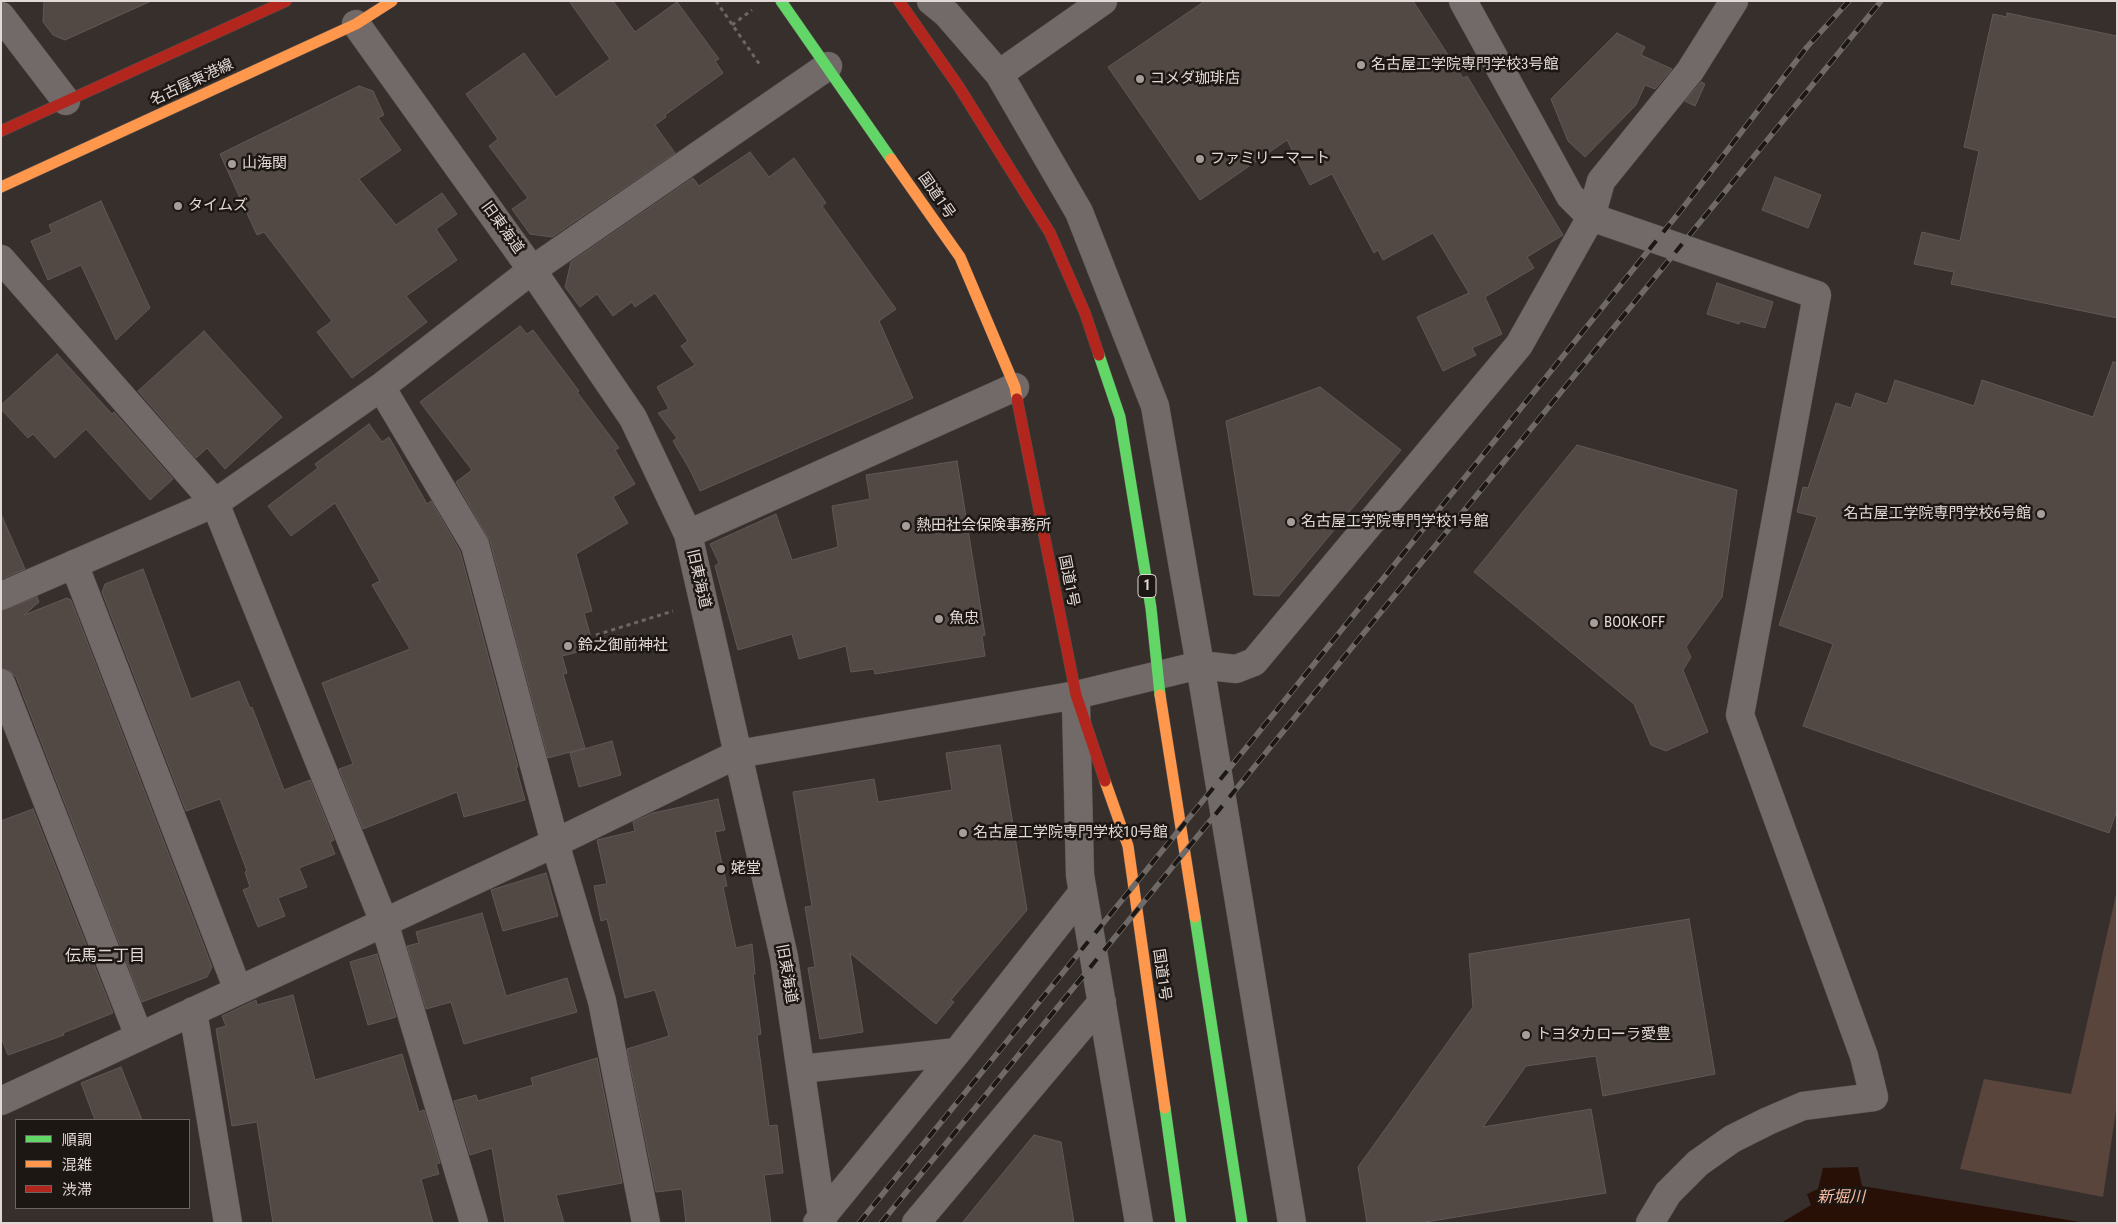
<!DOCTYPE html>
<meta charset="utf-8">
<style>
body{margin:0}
#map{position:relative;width:2118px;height:1224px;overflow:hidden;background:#362f2c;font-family:"Roboto Condensed","Noto Sans JP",sans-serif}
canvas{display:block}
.frame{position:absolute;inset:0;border:2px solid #e2d9d6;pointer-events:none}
.legend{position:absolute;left:15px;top:1119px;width:175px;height:90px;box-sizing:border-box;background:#1d1714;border:1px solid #6c6562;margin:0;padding:6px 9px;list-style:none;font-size:15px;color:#e2d9d6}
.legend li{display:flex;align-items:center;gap:10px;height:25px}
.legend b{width:25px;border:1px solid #6c6562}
</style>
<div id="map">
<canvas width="2118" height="1224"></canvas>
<div class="frame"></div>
<ul class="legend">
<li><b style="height:6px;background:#63d668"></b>順調</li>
<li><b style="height:6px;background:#ff974d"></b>混雑</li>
<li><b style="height:6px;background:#b3261e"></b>渋滞</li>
</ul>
</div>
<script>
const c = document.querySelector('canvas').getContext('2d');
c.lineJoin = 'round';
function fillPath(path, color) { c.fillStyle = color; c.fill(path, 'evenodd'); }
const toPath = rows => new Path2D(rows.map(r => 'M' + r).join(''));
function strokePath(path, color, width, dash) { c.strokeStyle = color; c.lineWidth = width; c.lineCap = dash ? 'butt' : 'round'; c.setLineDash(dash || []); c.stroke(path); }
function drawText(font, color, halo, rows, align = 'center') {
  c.font = font + ' "Roboto Condensed","Noto Sans JP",sans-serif'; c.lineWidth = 5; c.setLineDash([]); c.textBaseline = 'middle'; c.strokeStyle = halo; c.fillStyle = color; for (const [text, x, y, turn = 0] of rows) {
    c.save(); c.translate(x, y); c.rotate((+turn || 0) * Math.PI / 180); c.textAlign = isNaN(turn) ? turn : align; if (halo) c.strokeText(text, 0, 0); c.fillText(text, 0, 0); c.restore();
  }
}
fillPath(toPath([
 [2117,890,2117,1104,2103,1197,1960,1169,1984,1079,2071,1094]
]), '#59453c');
fillPath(toPath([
 [1858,1167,1862,1186,2086,1223,1781,1223,1811,1205,1807,1194,1818,1189,1823,1168]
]), '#291007');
const building = toPath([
 [44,1,151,1,65,40,53,35,43,22,44,1],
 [569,1,613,1,635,32,677,2,719,59,715,61,723,73,665,115,666,117,655,125,675,153,552,237,530,234,512,209,528,198,489,146,498,139,466,94,524,53,556,97,610,59,569,1],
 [1205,1,1413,1,1463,78,1467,76,1563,235,1527,257,1534,268,1485,297,1502,334,1472,348,1476,355,1443,371,1417,317,1469,293,1433,233,1383,260,1378,250,1374,253,1332,174,1310,185,1287,140,1200,200,1108,67,1205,1],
 [2007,13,2117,36,2117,318,1951,284,1954,272,1914,264,1922,232,1960,241,1979,151,1964,147,1993,14,2007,17,2007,13],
 [1617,33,1645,47,1641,55,1672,69,1655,89,1645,85,1636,105,1585,157,1568,141,1551,99,1617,33],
 [1701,82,1705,84,1695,106,1685,101,1701,82],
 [359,86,373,91,384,115,378,118,401,150,359,179,396,225,442,193,457,214,436,229,457,260,406,296,427,322,352,378,317,332,332,321,264,232,257,235,220,154,359,86],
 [750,152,769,177,794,158,826,203,822,206,896,309,879,321,913,398,700,491,690,470,673,441,677,438,658,413,669,409,657,387,695,365,681,346,688,341,655,293,635,307,632,302,613,316,597,294,580,307,565,287,571,262,693,178,699,186,750,152],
 [1775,177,1821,195,1808,228,1762,210,1775,177],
 [101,201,150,308,116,340,81,265,48,280,31,241,52,232,49,225,101,201],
 [1717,283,1773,302,1765,328,1740,321,1739,324,1707,314,1717,283],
 [520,326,527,334,533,330,579,391,577,392,619,448,615,450,635,484,613,497,628,523,576,554,592,611,584,613,594,648,562,656,567,673,563,674,585,748,548,758,490,541,456,482,472,470,420,402,520,326],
 [204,331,282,417,225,469,207,448,196,458,138,391,204,331],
 [57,354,112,414,114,412,173,479,150,500,86,429,55,458,33,434,28,438,1,409,1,405,57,354],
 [2113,362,2117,363,2117,810,2109,833,1803,726,1833,644,1779,625,1817,517,1797,512,1803,487,1808,488,1836,403,1851,408,1856,393,1887,404,1895,380,1974,406,1982,380,2093,417,2113,362],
 [1320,387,1401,450,1279,596,1254,595,1226,421,1320,387],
 [369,424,382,442,389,437,427,504,431,501,460,551,518,767,516,767,525,800,464,817,457,792,363,829,339,769,353,764,322,683,410,649,372,585,380,581,335,503,291,536,268,506,318,468,315,464,369,424],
 [1577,445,1737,490,1722,597,1686,647,1691,657,1683,670,1708,732,1666,751,1651,745,1634,704,1474,572,1577,445],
 [957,461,985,635,982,636,985,656,875,674,874,669,851,672,846,646,799,659,792,634,738,650,715,566,719,563,710,544,776,514,792,560,838,547,832,506,870,499,866,475,957,461],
 [1,514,25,569,1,579,1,514],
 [143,569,191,699,239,681,250,708,252,707,284,790,310,780,334,840,330,842,335,854,299,868,307,887,278,898,285,916,258,927,243,890,250,887,245,872,247,871,220,799,186,811,102,592,105,584,143,569],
 [37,597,39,602,24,615,67,598,71,600,212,967,207,977,142,1002,16,677,10,671,1,668,1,611,37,597],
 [612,741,621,775,579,787,570,753,612,741],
 [1000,745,1027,910,951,1000,954,1002,936,1024,850,953,863,1032,820,1039,808,968,815,967,805,907,812,906,793,792,874,779,878,802,952,790,946,753,1000,745],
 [718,799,725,830,715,832,727,886,723,887,736,948,752,944,755,974,753,974,761,1034,757,1035,769,1126,777,1125,783,1173,764,1175,771,1223,686,1223,682,1189,656,1192,627,1049,669,1036,655,990,625,998,607,919,601,921,594,886,607,884,597,840,635,831,633,822,653,813,718,799],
 [33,809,113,1013,63,1033,64,1035,8,1055,1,1037,1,821,33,809],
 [546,873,558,916,503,931,491,890,546,873],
 [482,913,506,996,567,978,577,1012,464,1044,451,1002,426,1009,407,946,419,943,416,932,482,913],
 [1689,919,1715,1074,1603,1096,1596,1056,1526,1066,1483,1127,1591,1109,1606,1193,1419,1223,1367,1223,1358,1167,1473,1007,1469,954,1689,919],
 [377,954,396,1017,368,1025,350,962,377,954],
 [293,995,315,1080,402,1054,419,1112,424,1110,440,1163,436,1164,439,1174,421,1179,433,1223,273,1223,257,1122,232,1126,216,1029,226,1026,222,1016,256,1000,257,1005,293,995],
 [597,1058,622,1183,556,1195,564,1223,505,1223,492,1148,470,1155,454,1101,476,1095,478,1101,533,1085,531,1078,597,1058],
 [121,1067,142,1120,95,1120,81,1083,121,1067],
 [1034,1135,1061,1142,1074,1223,962,1223,1034,1135]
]);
fillPath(building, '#524844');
strokePath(building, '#605957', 1);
const street = toPath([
 [931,1,947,14,999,74,1079,212,1155,406,1200,665,1292,1223],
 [1463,1,1570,196,1591,217,1817,295,1740,715,1864,1056,1874,1097,1803,1106,1768,1121,1732,1139,1698,1163,1668,1193,1650,1223],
 [1,16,66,101],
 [356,24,532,270,633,418,688,534,784,957,823,1223],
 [999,74,1103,1],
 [1,259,215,503,384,922,474,1223],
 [381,387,475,545,555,843,602,1001,646,1223],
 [688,534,1015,387],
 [74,564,238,990],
 [1,596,215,503,381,387,532,270,828,66],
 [1,683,139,1036],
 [1076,704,1080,875,1139,1223],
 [193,1011,228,1223],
 [801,1069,957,1052],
 [1,1101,555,843,738,754,1076,695,1200,665,1236,669,1254,662,1519,345,1591,217,1601,181,1690,71,1734,1],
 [817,1223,957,1052,1083,892],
 [916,1223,1102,1002]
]);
const fast = toPath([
 [781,1,891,159],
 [1099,355,1120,417,1151,608,1160,695],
 [1195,917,1242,1223],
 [1165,1108,1181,1223]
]);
const slow = toPath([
 [891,159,960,257,1015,387,1017,399],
 [1,187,356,24,392,1],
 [1160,695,1195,917],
 [1105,781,1128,846,1165,1108]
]);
const jam = toPath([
 [899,1,959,87,1050,233,1085,313,1099,355],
 [1,131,286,1],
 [1017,399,1076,695,1105,781]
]);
strokePath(street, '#544e4c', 29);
strokePath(fast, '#544e4c', 12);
strokePath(slow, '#544e4c', 12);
strokePath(jam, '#544e4c', 12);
strokePath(toPath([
 [716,1,760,65],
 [732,25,752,10],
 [596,635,673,611]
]), '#6c6664', 3, [4, 4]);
strokePath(street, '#716a68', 28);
strokePath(fast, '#63d668', 11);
strokePath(slow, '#ff974d', 11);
strokePath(jam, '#b3261e', 11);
const rail = toPath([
 [859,1223,1276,711,1682,209,1807,47,1849,1],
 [881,1223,1881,1]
]);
strokePath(rail, '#6f6a68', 5.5);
strokePath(rail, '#1d1714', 4, [11]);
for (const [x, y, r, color] of [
 [1361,65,5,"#a69e9a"],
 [1140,79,5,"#a69e9a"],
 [1200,159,5,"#a69e9a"],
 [232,164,5,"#a69e9a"],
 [178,206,5,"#a69e9a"],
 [2041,514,5,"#a69e9a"],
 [1291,522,5,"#a69e9a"],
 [906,526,5,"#a69e9a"],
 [939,619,5,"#a69e9a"],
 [1594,623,5,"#a69e9a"],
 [568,646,5,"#a69e9a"],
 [963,833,5,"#a69e9a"],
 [721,869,5,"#a69e9a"],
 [1526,1035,5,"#a69e9a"]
]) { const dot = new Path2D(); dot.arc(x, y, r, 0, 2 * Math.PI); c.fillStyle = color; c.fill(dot); strokePath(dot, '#1d1714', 2); }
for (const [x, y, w] of [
 [1147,586,18]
]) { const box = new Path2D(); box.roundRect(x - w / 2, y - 11.5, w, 23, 4); c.fillStyle = '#1d1714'; c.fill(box); strokePath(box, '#e2d9d6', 1); }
drawText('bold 14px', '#e2d9d6', null, [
 ["1",1147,586]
]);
drawText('15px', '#e2d9d6', '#1d1714', [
 ["名古屋工学院専門学校3号館",1371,65],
 ["コメダ珈琲店",1150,79],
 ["ファミリーマート",1210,159],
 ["山海関",242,164],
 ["タイムズ",188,206],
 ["名古屋工学院専門学校6号館",2031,514,"right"],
 ["名古屋工学院専門学校1号館",1301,522],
 ["熱田社会保険事務所",916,526],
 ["魚忠",949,619],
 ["BOOK-OFF",1604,623],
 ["鈴之御前神社",578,646],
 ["名古屋工学院専門学校10号館",973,833],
 ["姥堂",731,869],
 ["トヨタカローラ愛豊",1536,1035]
], 'left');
drawText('15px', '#e2d9d6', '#1d1714', [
 ["名古屋東港線",192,83,-25],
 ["国道1号",936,196,55],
 ["旧東海道",502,228,54],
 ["旧東海道",698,579,77],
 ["国道1号",1068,581,79],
 ["旧東海道",786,974,80],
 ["国道1号",1161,975,82]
]);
drawText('16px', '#e2d9d6', '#1d1714', [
 ["伝馬二丁目",105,957]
]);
drawText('italic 16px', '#fbbca4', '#1d1714', [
 ["新堀川",1841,1198]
]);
</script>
